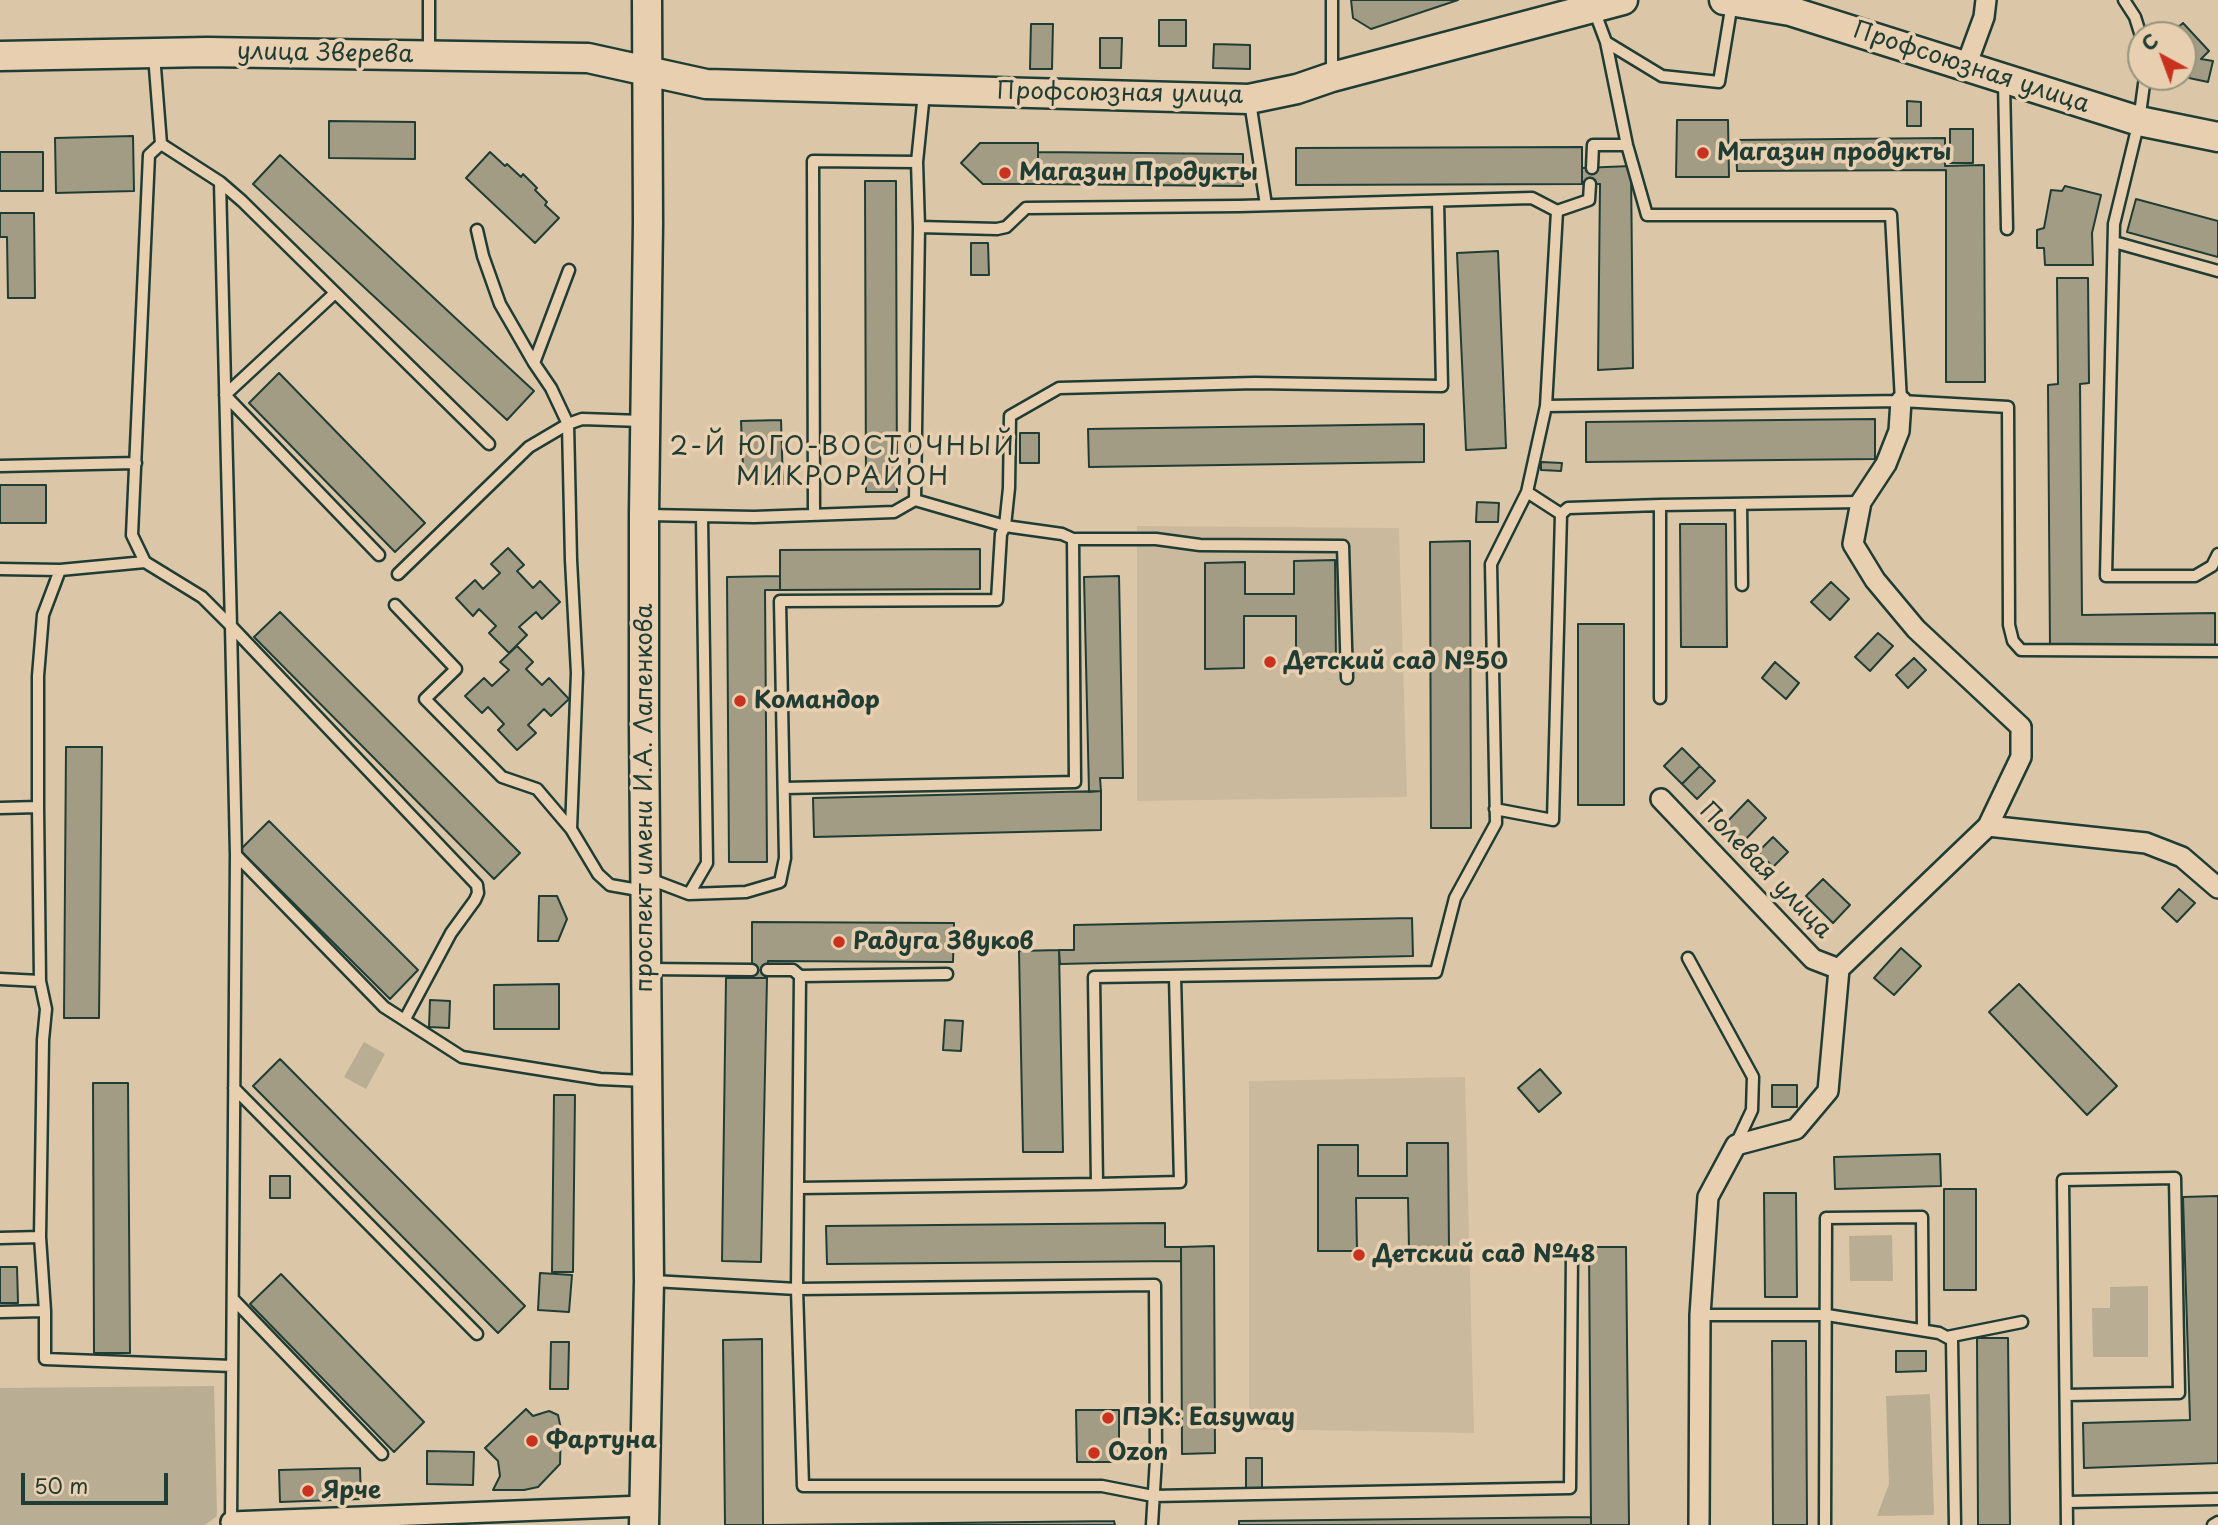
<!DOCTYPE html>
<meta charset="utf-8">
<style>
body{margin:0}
#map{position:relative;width:2218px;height:1525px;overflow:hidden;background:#dcc6a8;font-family:"Playpen Sans",sans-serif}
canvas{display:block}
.north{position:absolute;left:2127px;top:21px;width:70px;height:70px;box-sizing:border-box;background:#e8cfb0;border:2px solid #98957e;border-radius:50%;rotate:319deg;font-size:19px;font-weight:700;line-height:28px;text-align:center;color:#1f3d34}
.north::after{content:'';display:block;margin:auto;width:24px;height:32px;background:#c8321e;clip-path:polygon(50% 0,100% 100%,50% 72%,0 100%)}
.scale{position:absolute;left:21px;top:1473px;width:147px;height:32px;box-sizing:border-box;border:4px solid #1f3d34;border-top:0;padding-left:9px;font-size:21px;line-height:24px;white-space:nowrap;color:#1f3d34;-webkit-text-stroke:5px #e8cfb0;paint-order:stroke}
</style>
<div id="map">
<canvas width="2218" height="1525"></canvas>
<div class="north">С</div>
<div class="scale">50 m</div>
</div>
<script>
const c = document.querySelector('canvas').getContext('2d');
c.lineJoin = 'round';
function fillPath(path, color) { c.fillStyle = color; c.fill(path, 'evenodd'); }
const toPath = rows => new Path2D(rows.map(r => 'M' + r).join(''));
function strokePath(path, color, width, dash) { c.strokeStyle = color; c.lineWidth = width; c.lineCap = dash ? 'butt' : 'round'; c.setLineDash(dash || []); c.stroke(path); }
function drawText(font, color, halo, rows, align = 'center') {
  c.font = font + ' "Playpen Sans",sans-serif'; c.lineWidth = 7; c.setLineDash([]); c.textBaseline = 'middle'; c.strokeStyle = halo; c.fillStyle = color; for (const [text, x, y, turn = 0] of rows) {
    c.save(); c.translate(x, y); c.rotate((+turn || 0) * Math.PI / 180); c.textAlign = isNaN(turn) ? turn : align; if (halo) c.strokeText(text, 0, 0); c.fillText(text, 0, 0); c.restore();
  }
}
fillPath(toPath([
 [1137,526,1399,528,1407,797,1137,801],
 [1465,1077,1474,1433,1249,1429,1249,1081]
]), '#cbb99d');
fillPath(toPath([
 [364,1042,385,1054,366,1089,344,1077],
 [1892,1235,1893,1281,1850,1281,1849,1236],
 [2148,1286,2148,1357,2093,1357,2092,1308,2110,1308,2110,1287],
 [214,1386,217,1516,205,1525,0,1525,0,1388],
 [1930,1394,1934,1515,1877,1516,1889,1484,1886,1396]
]), '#b9ad93');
const building = toPath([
 [1351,0,1458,0,1371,29,1353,18,1351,0],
 [1159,20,1186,20,1186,46,1159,46,1159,20],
 [2183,23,2209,51,2201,59,2213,61,2208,82,2189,78,2192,64,2183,54,2183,35,2169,35,2183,23],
 [1031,24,1053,24,1052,69,1030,69,1031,24],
 [1100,38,1122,38,1121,68,1100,68,1100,38],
 [1214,44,1250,45,1250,69,1213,68,1214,44],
 [1907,101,1921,102,1921,126,1907,126,1907,101],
 [1677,120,1728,120,1729,177,1676,177,1677,120],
 [329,121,415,122,415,159,329,158,329,121],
 [1950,129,1973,129,1973,163,1950,163,1950,129],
 [133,136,134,191,56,193,55,138,133,136],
 [1945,138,1945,166,1984,165,1985,382,1946,382,1946,170,1737,171,1736,140,1945,138],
 [980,143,1038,143,1038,184,983,184,961,163,980,143],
 [1582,147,1582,184,1296,185,1296,148,1582,147],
 [0,152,43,152,43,191,0,191,0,152],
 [490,152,505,166,507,164,521,177,523,174,537,188,535,190,547,202,545,205,559,218,535,243,466,178,490,152],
 [1038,152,1243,154,1243,186,1038,184,1038,152],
 [280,155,534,391,507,420,253,184,280,155],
 [1631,166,1633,368,1598,370,1600,184,1582,184,1582,168,1631,166],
 [865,181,896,181,897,492,866,492,865,181],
 [2065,186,2101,195,2092,233,2093,265,2045,265,2044,248,2037,248,2037,230,2044,228,2051,190,2062,191,2065,186],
 [2136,199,2218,221,2218,257,2127,232,2136,199],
 [0,213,34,213,35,298,8,298,7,237,0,237,0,213],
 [971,243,988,243,989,275,971,275,971,243],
 [1498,251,1506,448,1466,450,1457,253,1498,251],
 [2057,278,2088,278,2089,383,2080,384,2082,615,2215,613,2215,646,2050,648,2048,385,2058,384,2057,278],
 [279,373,425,523,395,552,249,403,279,373],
 [1875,419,1875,459,1586,462,1586,422,1875,419],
 [781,420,783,484,761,484,743,468,741,421,781,420],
 [1424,424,1424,462,1089,467,1088,429,1424,424],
 [1020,433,1039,433,1039,463,1020,463,1020,433],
 [1541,462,1562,463,1561,471,1541,470,1541,462],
 [0,485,46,485,46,523,0,523,0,485],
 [1477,502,1499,503,1498,522,1476,522,1477,502],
 [1680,524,1726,524,1727,647,1681,647,1680,524],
 [1470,541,1471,828,1431,828,1430,542,1470,541],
 [508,548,524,565,517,571,533,588,540,581,560,602,542,619,536,612,519,627,527,635,509,653,489,633,496,626,479,609,473,616,456,598,475,580,483,589,500,573,491,564,508,548],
 [980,549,980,589,780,590,780,550,980,549],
 [1335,560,1336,666,1296,667,1296,616,1244,616,1244,668,1205,669,1205,563,1245,562,1245,594,1294,594,1294,561,1335,560],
 [780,576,780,590,765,590,767,862,729,862,727,577,780,576],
 [1119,576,1123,778,1100,778,1101,791,1089,792,1084,577,1119,576],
 [1831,582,1849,599,1830,620,1811,602,1831,582],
 [280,612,520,853,494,879,254,637,280,612],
 [1578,624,1624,624,1624,805,1578,805,1578,624],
 [1878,633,1893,646,1870,671,1855,657,1878,633],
 [517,646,533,662,526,669,542,685,549,678,569,699,551,716,544,709,528,725,536,733,517,750,498,730,504,724,488,707,482,713,465,696,484,678,492,686,509,670,500,662,517,646],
 [1914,658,1926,670,1908,688,1896,675,1914,658],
 [1775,662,1799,683,1786,699,1762,678,1775,662],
 [66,747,102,747,99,1018,64,1018,66,747],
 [1682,748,1700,766,1682,784,1664,766,1682,748],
 [1700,766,1715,781,1697,799,1682,784,1700,766],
 [1101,791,1101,830,814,837,813,798,1101,791],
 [1748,800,1766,818,1742,843,1724,825,1748,800],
 [269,821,418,970,390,999,240,850,269,821],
 [1773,837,1788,852,1773,867,1758,852,1773,837],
 [1823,879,1850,905,1833,923,1806,896,1823,879],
 [2179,889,2195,903,2177,922,2162,908,2179,889],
 [539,896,557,896,567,919,558,941,538,941,539,896],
 [1412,918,1413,956,1060,964,1059,950,1074,950,1074,925,1412,918],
 [752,922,954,923,953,962,768,961,767,978,752,978,752,922],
 [1901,948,1921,966,1894,995,1874,978,1901,948],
 [1059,950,1063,1152,1023,1152,1019,951,1059,950],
 [726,978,767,978,761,1262,722,1261,726,978],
 [559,984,559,1029,494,1029,494,985,559,984],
 [2019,984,2117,1086,2087,1115,1989,1012,2019,984],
 [430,1000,450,1001,449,1028,429,1027,430,1000],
 [945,1020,963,1021,961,1051,943,1050,945,1020],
 [280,1059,525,1306,498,1333,253,1086,280,1059],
 [1540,1069,1561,1093,1539,1112,1518,1088,1540,1069],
 [93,1083,128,1083,130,1353,94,1353,93,1083],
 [1772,1085,1797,1085,1797,1107,1772,1107,1772,1085],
 [554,1095,575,1095,573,1272,552,1272,554,1095],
 [1407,1143,1448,1143,1449,1249,1409,1249,1408,1198,1356,1198,1357,1251,1318,1251,1318,1145,1358,1145,1358,1176,1407,1176,1407,1143],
 [1940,1154,1941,1186,1835,1189,1834,1157,1940,1154],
 [270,1176,290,1176,290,1198,270,1198,270,1176],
 [1944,1189,1976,1189,1976,1290,1944,1290,1944,1189],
 [1764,1193,1796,1193,1797,1297,1765,1297,1764,1193],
 [2218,1196,2218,1463,2084,1468,2083,1423,2190,1420,2183,1197,2218,1196],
 [1165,1223,1165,1247,1181,1247,1181,1261,827,1264,826,1226,1165,1223],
 [1214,1246,1215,1453,1182,1454,1181,1247,1214,1246],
 [1589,1247,1626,1247,1629,1525,1591,1525,1589,1247],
 [0,1267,17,1267,18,1303,0,1303,0,1267],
 [540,1273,572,1275,569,1312,538,1310,540,1273],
 [281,1274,424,1422,394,1452,250,1304,281,1274],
 [1977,1338,2008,1338,2010,1525,1978,1525,1977,1338],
 [762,1339,763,1525,725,1525,723,1340,762,1339],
 [1772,1341,1806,1341,1807,1525,1773,1525,1772,1341],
 [551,1342,569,1342,568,1389,550,1389,551,1342],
 [1896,1351,1926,1351,1926,1371,1896,1372,1896,1351],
 [526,1409,533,1416,549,1411,558,1415,561,1429,560,1464,538,1487,524,1490,493,1490,500,1476,498,1461,485,1448,526,1409],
 [1076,1410,1119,1410,1119,1462,1077,1462,1076,1410],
 [427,1451,474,1452,473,1485,427,1484,427,1451],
 [1246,1458,1262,1458,1262,1489,1246,1489,1246,1458],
 [360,1468,361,1499,280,1502,279,1470,360,1468],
 [1591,1517,1591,1525,1239,1525,1239,1521,1591,1517],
 [1114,1521,1115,1525,763,1525,771,1525,1114,1521]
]);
fillPath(building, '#a29c84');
strokePath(building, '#1f3d34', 2);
const service = toPath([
 [2124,0,2135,17,2141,36],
 [1606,42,1662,76,1719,82,1732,3],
 [429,52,429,0],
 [154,55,161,144,149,155,132,535,145,562,202,597,231,626,236,855,231,1522],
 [1332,73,1332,0],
 [2145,77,2139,121,2114,224,2106,576,2195,576,2212,566,2218,554],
 [2004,82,2007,229],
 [1250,102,1266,205],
 [161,144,220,182,242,201,489,444],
 [1592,168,1593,145,1627,145],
 [220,182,231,626,477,885,478,893,475,900,451,933,405,1019],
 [1557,211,1589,200,1590,184],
 [477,230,483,256,500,304,534,363,551,388,568,424,571,560,577,673,571,829,598,874,610,885,644,891],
 [2114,242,2218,271],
 [335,293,225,395,379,555],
 [534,363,569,270],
 [1901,401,2008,407,2009,625,2013,641,2021,650,2218,651],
 [1546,406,1901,401,1891,215,1647,215,1627,145,1606,42,1594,10],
 [0,466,136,463],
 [915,500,1005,526,1009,488,1010,416,1059,388,1255,383,1442,386,1438,201],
 [1741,504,1742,585],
 [1660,505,1861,502],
 [814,514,813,161,917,162],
 [1561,514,1568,508,1660,505,1660,698],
 [648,515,754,517,894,512,915,500,919,227,917,162,924,93],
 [1073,539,1156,539,1200,545,1343,546,1347,678],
 [145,562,60,570,43,615,38,676,38,807,40,981,46,1009,43,1040,40,1237,45,1311,45,1359,232,1366],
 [0,569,60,570],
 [398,574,529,447,568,424,582,419,642,421],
 [395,605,456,669,425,699,502,777,537,789,571,829],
 [0,808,38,807],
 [1495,809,1553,820,1561,514,1527,492],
 [236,855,384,1007,462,1057,600,1079,645,1081],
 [647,878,689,894,746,892,780,882,785,858,780,601,997,600,1001,534,1005,526,1062,534,1073,539,1075,782,784,788],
 [689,894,707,863,702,517],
 [1688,958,1753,1077,1752,1110,1736,1144],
 [647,969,752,970],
 [767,970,793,970,800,976],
 [947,974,800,976,797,1289,803,1486,1102,1486,1153,1496,1570,1488,1572,1252],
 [0,979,40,981],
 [234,1088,477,1334],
 [1097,1184,1180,1182,1175,976],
 [798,1188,1097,1184,1094,977,1436,972,1455,898,1496,823,1491,564,1527,492,1546,406,1557,211,1532,198,1239,206,1026,208,1006,227,997,229,919,227],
 [0,1238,40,1237],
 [653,1281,797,1289,1155,1285,1156,1458,1152,1525],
 [233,1299,382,1454],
 [0,1312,45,1311],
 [1700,1315,1827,1315,1939,1333,1952,1340,1955,1525],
 [1947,1337,2022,1322],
 [2066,1395,2179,1393,2175,1178,2063,1180,2067,1525],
 [2068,1502,2218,1499],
 [1825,1525,1826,1218,1922,1217,1923,1330],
 [2213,1525,2218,1522]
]);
const minor = toPath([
 [1966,66,1984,17,1986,0],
 [1661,799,1813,959,1839,969],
 [1988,826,2146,843,2182,857,2218,888],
 [231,1522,644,1506],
 [1699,1525,1700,1315,1708,1197,1736,1145,1796,1129,1828,1091,1839,969,1988,826,2021,757,2021,727,1916,629,1875,580,1853,544,1861,502,1886,464,1899,431,1901,401]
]);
const secondary = toPath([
 [1724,0,1790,11,2139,121,2218,137],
 [0,56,207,52,588,58,706,84,1249,99,1297,89,1332,77,1623,0],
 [644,1525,649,1281,644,728,644,514,648,223,647,0]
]);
strokePath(service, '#1f3d34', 15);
strokePath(minor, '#1f3d34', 24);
strokePath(secondary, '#1f3d34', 33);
strokePath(service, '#e8cfb0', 10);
strokePath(minor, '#e8cfb0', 19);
strokePath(secondary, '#e8cfb0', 28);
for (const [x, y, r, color] of [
 [1703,153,7,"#c8321e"],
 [1005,173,7,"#c8321e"],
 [1270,662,7,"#c8321e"],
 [740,701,7,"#c8321e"],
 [839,942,7,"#c8321e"],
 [1359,1255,7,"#c8321e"],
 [1108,1418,7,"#c8321e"],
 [532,1441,7,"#c8321e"],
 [1094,1453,7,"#c8321e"],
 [308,1491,7,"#c8321e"]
]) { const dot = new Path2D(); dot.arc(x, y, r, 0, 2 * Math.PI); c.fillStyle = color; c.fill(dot); strokePath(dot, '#e8cfb0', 2.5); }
drawText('24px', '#1f3d34', '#e8cfb0', [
 ["улица Зверева",325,54,1],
 ["Профсоюзная улица",1971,68,18],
 ["Профсоюзная улица",1120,94,1],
 ["проспект имени И.А. Лапенкова",645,798,-90],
 ["Полевая улица",1765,871,46]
]);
drawText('bold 24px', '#1f3d34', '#e8cfb0', [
 ["Магазин продукты",1717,153],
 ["Магазин Продукты",1019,173],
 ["Детский сад №50",1284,662],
 ["Командор",754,701],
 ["Радуга Звуков",853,942],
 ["Детский сад №48",1373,1255],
 ["ПЭК: Easyway",1122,1418],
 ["Фартуна",546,1441],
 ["Ozon",1108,1453],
 ["Ярче",322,1491]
], 'left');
c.letterSpacing = '2px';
drawText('26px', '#1f3d34', '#e8cfb0', [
 ["2-Й ЮГО-ВОСТОЧНЫЙ",843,448],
 ["МИКРОРАЙОН",843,478]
]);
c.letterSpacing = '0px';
</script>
